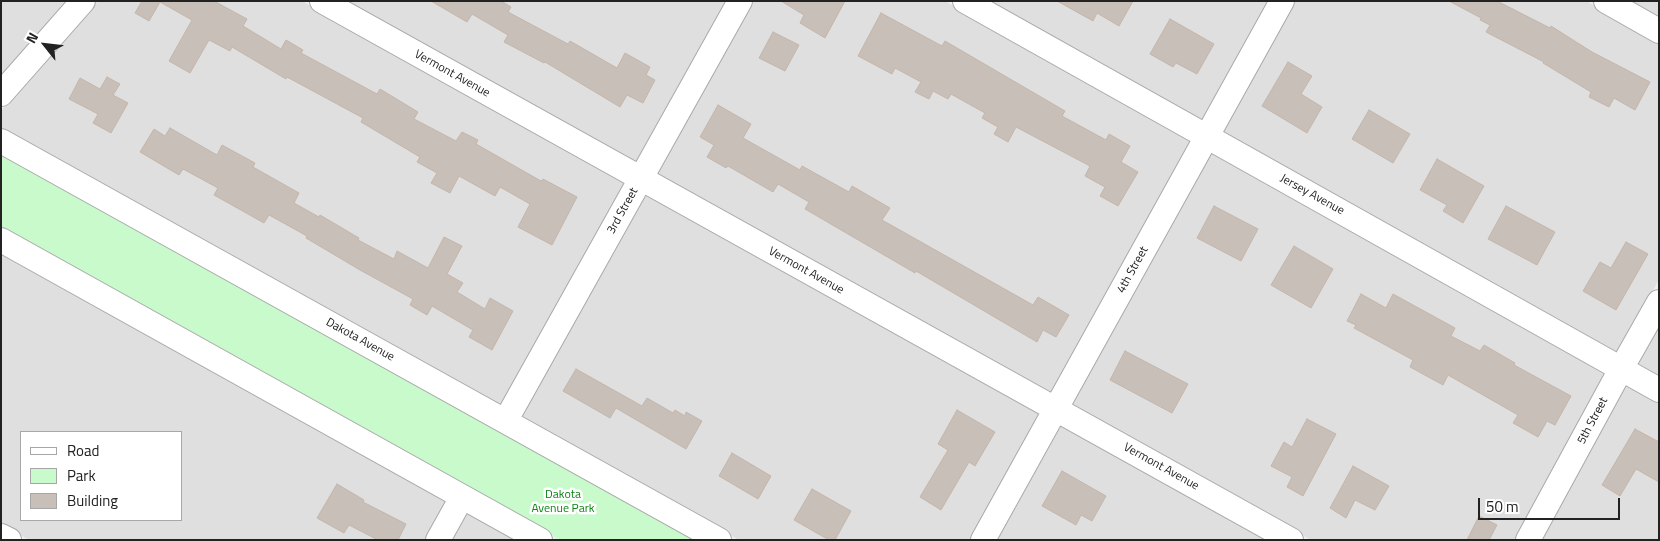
<!DOCTYPE html>
<style>
body{margin:0}
#map{position:relative;width:1660px;height:541px;overflow:hidden;background:#f2efe9;font-family:"Titillium Web",sans-serif}
canvas{display:block}
.frame{position:absolute;inset:0;border:2px solid #222;pointer-events:none}
.legend{position:absolute;left:20px;top:431px;width:162px;height:90px;box-sizing:border-box;background:#fff;border:1px solid #a7a7a7;margin:0;padding:6px 9px;list-style:none;font-size:15px;color:#222}
.legend li{display:flex;align-items:center;gap:10px;height:25px}
.legend b{width:25px;border:1px solid #a7a7a7}
.north{position:absolute;left:20px;top:20px;width:50px;height:50px;-webkit-text-stroke:4px #fff;paint-order:stroke;rotate:299deg;font-size:14px;font-weight:700;line-height:20px;text-align:center;color:#222}
.north::after{content:'';display:block;margin:auto;width:18px;height:22px;background:#222;clip-path:polygon(50% 0,100% 100%,50% 72%,0 100%)}
.scale{position:absolute;left:1478px;top:498px;width:142px;height:22px;box-sizing:border-box;border:2px solid #222;border-top:0;padding-left:6px;font-size:15px;line-height:18px;white-space:nowrap;color:#222;-webkit-text-stroke:4px #fff;paint-order:stroke}
</style>
<div id="map">
<canvas width="1660" height="541"></canvas>
<div class="frame"></div>
<ul class="legend">
<li><b style="height:6px;background:#fff"></b>Road</li>
<li><b style="height:14px;background:#c8facc"></b>Park</li>
<li><b style="height:14px;background:#c7bfb8"></b>Building</li>
</ul>
<div class="north">N</div>
<div class="scale">50 m</div>
</div>
<script>
const c = document.querySelector('canvas').getContext('2d');
c.lineJoin = 'round';
function fillPath(path, color) { c.fillStyle = color; c.fill(path, 'evenodd'); }
const toPath = rows => new Path2D(rows.map(r => 'M' + r).join(''));
function strokePath(path, color, width, dash) { c.strokeStyle = color; c.lineWidth = width; c.lineCap = dash ? 'butt' : 'round'; c.setLineDash(dash || []); c.stroke(path); }
function drawText(font, color, halo, rows, align = 'center') {
  c.font = font + ' "Titillium Web",sans-serif'; c.lineWidth = 5; c.setLineDash([]); c.textBaseline = 'middle'; c.strokeStyle = halo; c.fillStyle = color; for (const [text, x, y, turn = 0] of rows) {
    c.save(); c.translate(x, y); c.rotate((+turn || 0) * Math.PI / 180); c.textAlign = isNaN(turn) ? turn : align; if (halo) c.strokeText(text, 0, 0); c.fillText(text, 0, 0); c.restore();
  }
}
fillPath(toPath([
 [1,1,69,1,1,78],
 [98,1,302,1,626,183,501,407,1,130,1,111],
 [342,1,727,1,636,166],
 [752,1,945,1,1193,139,1051,395,655,176],
 [985,1,1270,1,1203,122],
 [1295,1,1586,1,1659,42,1659,280,1616,355,1222,133],
 [1626,1,1659,1,1659,20],
 [1213,150,1606,372,1516,540,1311,540,1070,405],
 [645,193,1041,412,971,540,739,540,520,418],
 [1,251,448,500,426,540,29,540,1,524],
 [21,432,181,432,181,520,21,520],
 [1659,324,1659,379,1635,366],
 [1626,383,1659,401,1659,540,1541,540],
 [1061,422,1271,540,996,540],
 [467,511,520,540,451,540]
]), '#e0dfdf');
fillPath(toPath([
 [1,151,702,540,560,540,1,229]
]), '#c8facc');
const building = toPath([
 [142,1,214,1,247,19,243,26,281,49,286,40,303,50,301,53,377,94,380,89,418,112,414,119,456,141,462,132,478,140,476,144,541,181,543,179,577,197,552,245,518,227,530,204,500,187,495,196,459,176,450,193,431,183,437,173,417,162,420,157,361,122,363,118,287,77,286,79,232,47,230,51,209,40,190,73,169,61,192,20,160,2,149,21,135,13,142,1],
 [431,1,501,1,511,7,508,12,568,44,570,41,617,68,625,53,650,67,646,75,655,80,643,103,627,95,620,107,545,62,544,63,504,42,508,35,472,14,467,22,431,1],
 [781,1,845,1,825,38,800,23,804,15,781,1],
 [1057,1,1133,1,1119,26,1097,13,1093,21,1057,1],
 [1449,1,1497,1,1550,28,1551,26,1592,52,1650,82,1635,110,1614,98,1609,107,1589,97,1591,92,1543,63,1544,62,1486,32,1490,25,1480,20,1481,18,1449,1],
 [881,13,942,46,945,41,1065,111,1062,116,1106,140,1109,134,1130,146,1121,162,1138,172,1118,206,1100,196,1105,187,1085,176,1090,166,1016,127,1008,142,994,134,998,127,982,118,985,113,951,94,948,99,933,91,929,99,915,92,921,82,895,68,892,74,858,56,881,13],
 [1170,19,1214,44,1197,74,1176,63,1173,67,1150,54,1170,19],
 [773,32,799,45,785,71,759,58,773,32],
 [1288,62,1312,76,1301,94,1322,107,1307,133,1262,106,1288,62],
 [107,77,120,84,113,95,128,103,111,133,93,123,98,114,69,99,80,78,100,89,107,77],
 [718,105,751,124,743,138,800,170,802,166,849,192,852,186,890,208,882,220,1033,305,1038,297,1069,315,1056,337,1043,330,1037,342,916,271,915,273,805,209,809,202,778,184,773,192,728,166,726,168,707,157,714,145,700,137,718,105],
 [1369,110,1410,134,1393,163,1352,139,1369,110],
 [170,128,217,155,222,145,255,163,253,167,299,193,294,203,319,217,320,215,359,238,358,240,394,259,397,251,428,268,444,237,462,246,447,274,463,283,457,292,485,309,490,298,513,311,492,350,469,337,473,330,432,306,427,315,410,305,413,299,360,270,306,238,307,236,269,215,264,223,214,195,218,188,183,169,179,175,140,152,154,129,165,136,170,128],
 [1437,159,1484,186,1463,223,1443,211,1447,205,1420,190,1437,159],
 [1214,206,1258,229,1241,261,1197,238,1214,206],
 [1506,206,1555,232,1537,265,1488,239,1506,206],
 [1626,242,1648,254,1616,310,1583,291,1600,262,1611,268,1626,242],
 [1294,246,1333,269,1311,308,1271,285,1294,246],
 [1361,294,1386,308,1393,294,1455,328,1451,336,1480,351,1484,345,1515,363,1514,365,1571,396,1555,425,1547,421,1538,437,1513,423,1518,415,1448,375,1443,385,1410,367,1413,360,1354,328,1356,325,1347,321,1361,294],
 [1125,351,1188,384,1172,413,1110,380,1125,351],
 [576,369,642,406,647,398,673,413,675,410,685,416,686,412,702,421,686,449,616,408,610,418,563,391,576,369],
 [957,410,995,432,975,466,969,462,941,510,920,497,948,450,938,444,957,410],
 [1307,419,1336,434,1303,496,1287,487,1292,477,1271,466,1284,442,1292,447,1307,419],
 [1635,429,1659,442,1659,482,1636,469,1620,496,1602,485,1635,429],
 [732,453,771,476,758,499,719,476,732,453],
 [1353,466,1389,486,1375,510,1355,500,1346,518,1330,508,1353,466],
 [1062,471,1106,496,1092,521,1081,515,1076,525,1042,506,1062,471],
 [337,484,364,500,363,502,406,524,398,540,378,540,349,525,344,533,317,518,337,484],
 [812,489,851,511,835,540,829,540,794,520,812,489],
 [1479,516,1497,525,1489,540,1467,540,1479,516]
]);
fillPath(building, '#c7bfb8');
strokePath(building, '#c4b6ab', 1);
const minor = toPath([
 [322,1,1291,540],
 [965,1,1659,390],
 [1606,1,1659,31],
 [1,94,83,1],
 [1,141,719,540],
 [1,240,540,540],
 [506,420,740,1],
 [1,536,9,540],
 [438,540,462,497],
 [983,540,1282,1],
 [1528,540,1621,369,1659,302]
]);
strokePath(minor, '#a9a9a9', 26);
strokePath(minor, '#fff', 24);
drawText('12px', '#222', '#fff', [
 ["Vermont Avenue",452,74,29],
 ["Jersey Avenue",1312,195,29],
 ["3rd Street",623,211,-61],
 ["4th Street",1133,270,-61],
 ["Vermont Avenue",806,271,29],
 ["Dakota Avenue",360,340,29],
 ["5th Street",1593,421,-62],
 ["Vermont Avenue",1161,467,29]
]);
drawText('12px', '#0c8416', '#fff', [
 ["Dakota",563,495],
 ["Avenue Park",563,509]
]);
</script>
